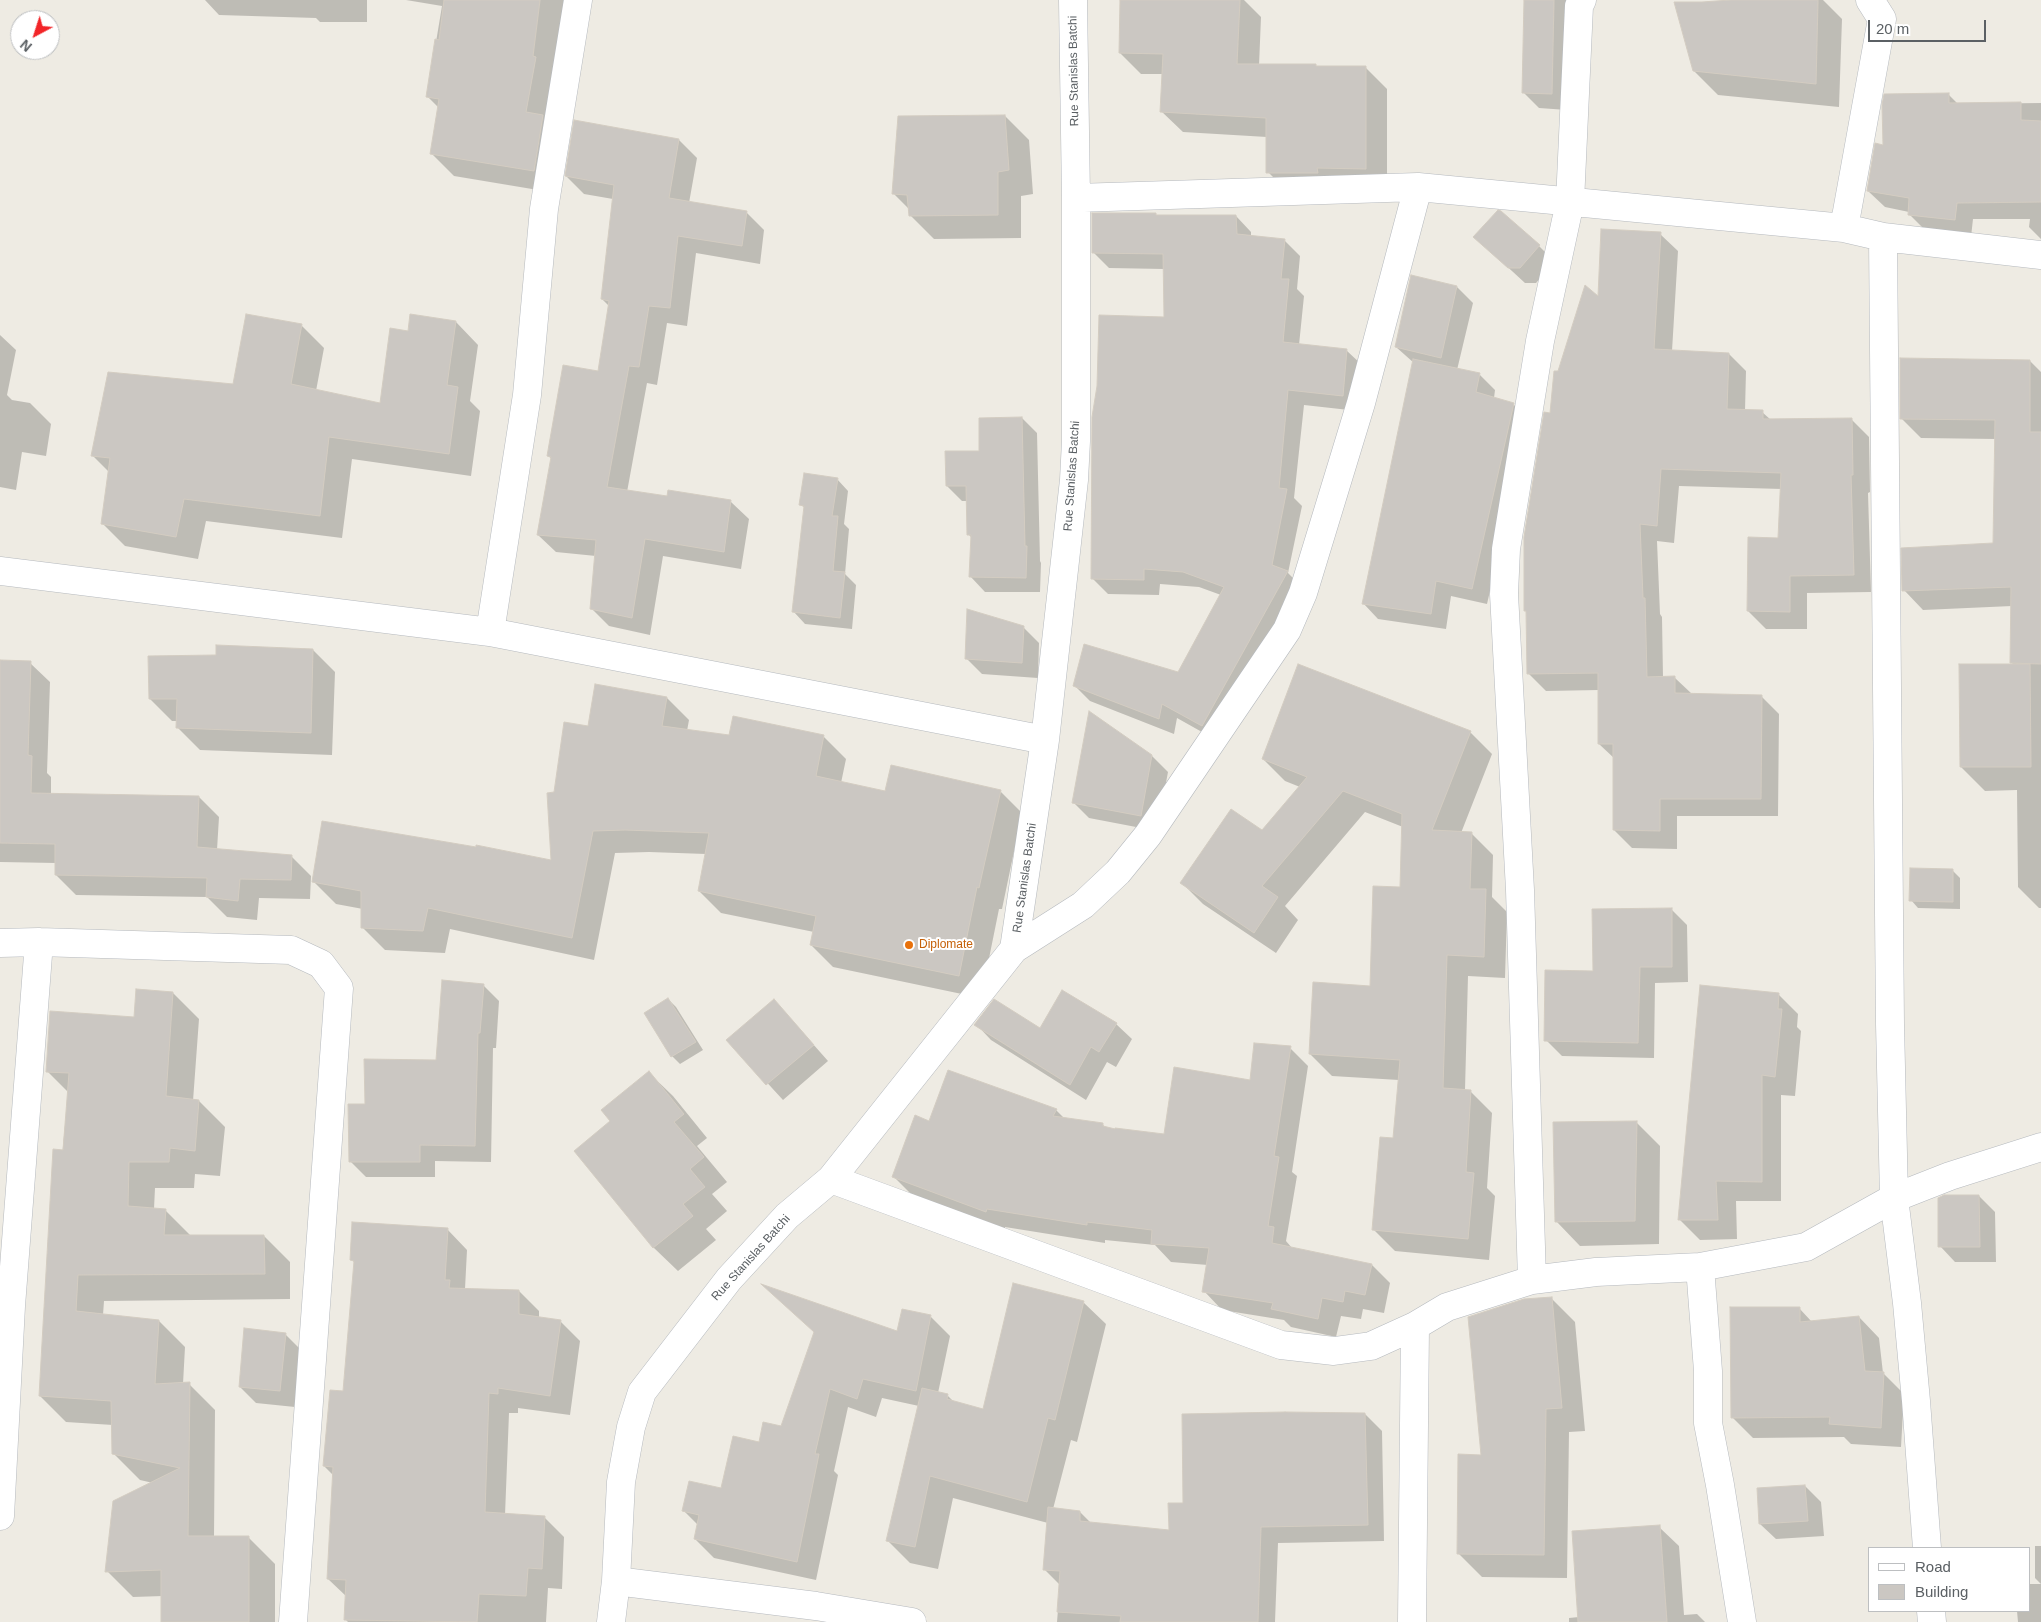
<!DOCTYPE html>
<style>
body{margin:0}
#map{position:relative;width:2041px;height:1622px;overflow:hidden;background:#eeebe3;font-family:Helvetica,sans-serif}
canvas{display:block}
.legend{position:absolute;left:1868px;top:1547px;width:162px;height:65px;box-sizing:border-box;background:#fff;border:1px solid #bdbfc1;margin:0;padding:6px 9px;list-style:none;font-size:15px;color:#5b6064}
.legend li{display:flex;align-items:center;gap:10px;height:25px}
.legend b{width:25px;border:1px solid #bdbfc1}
.north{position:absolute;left:10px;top:10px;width:50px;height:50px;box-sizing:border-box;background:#fff;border:1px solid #bdbfc1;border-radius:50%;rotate:220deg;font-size:14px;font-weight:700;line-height:20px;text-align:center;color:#5b6064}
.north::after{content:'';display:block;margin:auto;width:18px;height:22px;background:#f22528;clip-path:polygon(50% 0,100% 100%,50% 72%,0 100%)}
.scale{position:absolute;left:1868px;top:20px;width:118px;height:22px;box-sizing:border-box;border:2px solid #5b6064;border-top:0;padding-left:6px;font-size:15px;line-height:18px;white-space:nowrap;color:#5b6064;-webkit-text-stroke:4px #fff;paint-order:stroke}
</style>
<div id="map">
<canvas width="2041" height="1622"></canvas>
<ul class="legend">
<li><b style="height:6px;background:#fff"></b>Road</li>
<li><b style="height:14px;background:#cbc7c2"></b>Building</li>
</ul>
<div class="north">N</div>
<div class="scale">20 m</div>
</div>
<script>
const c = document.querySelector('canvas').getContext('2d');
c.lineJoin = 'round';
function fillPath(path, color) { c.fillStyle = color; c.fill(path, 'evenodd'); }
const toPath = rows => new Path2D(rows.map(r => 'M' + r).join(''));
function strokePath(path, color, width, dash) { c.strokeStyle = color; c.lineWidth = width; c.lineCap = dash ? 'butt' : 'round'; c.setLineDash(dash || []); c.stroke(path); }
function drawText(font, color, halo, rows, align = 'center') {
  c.font = font + ' Helvetica,sans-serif'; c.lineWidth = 4; c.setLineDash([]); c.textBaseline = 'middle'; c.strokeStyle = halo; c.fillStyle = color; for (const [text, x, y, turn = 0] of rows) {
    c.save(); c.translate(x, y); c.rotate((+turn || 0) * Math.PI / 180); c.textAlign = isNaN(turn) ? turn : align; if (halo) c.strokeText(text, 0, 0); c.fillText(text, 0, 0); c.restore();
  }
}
fillPath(toPath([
 [205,0,367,0,367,22,320,22,316,18,219,15],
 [406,0,565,0,556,193,454,176,432,154,439,108,427,96,442,6],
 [1121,0,1244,0,1261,17,1259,66,1366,68,1387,89,1387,189,1289,193,1268,172,1267,137,1183,132,1161,111,1163,74,1141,74,1120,53],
 [1525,0,1570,0,1567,110,1539,108,1523,92],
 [1752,0,1823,0,1842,19,1839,107,1718,95,1694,71,1702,4],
 [1949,95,1958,104,2041,103,2041,239,2029,227,2030,219,1973,219,1971,237,1926,231,1909,214,1909,212,1885,207,1868,191,1884,146],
 [1005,116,1029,140,1033,194,1021,196,1021,238,934,239,910,215,909,209,894,194],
 [575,122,679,140,697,158,689,203,746,212,764,230,760,264,696,253,687,326,667,323,657,385,647,383,627,492,668,498,669,492,731,502,749,519,741,569,663,556,650,635,609,626,591,608,596,556,556,552,538,535,552,459,548,456,599,373,609,306,602,299,613,199,584,194,566,176],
 [1155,214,1158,217,1236,216,1251,232,1251,237,1284,240,1300,256,1297,289,1304,296,1299,345,1346,350,1362,365,1358,411,1304,405,1294,498,1302,506,1288,573,1303,588,1218,741,1177,718,1174,734,1090,701,1075,686,1178,673,1221,595,1199,587,1160,584,1159,595,1108,594,1092,578,1165,318,1164,269,1109,268,1093,252],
 [1660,234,1678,251,1672,351,1729,354,1746,371,1745,411,1762,412,1771,420,1852,420,1869,437,1870,492,1868,493,1871,592,1807,593,1807,629,1766,629,1748,611,1780,539,1782,489,1679,486,1674,543,1657,541,1660,614,1662,617,1663,678,1675,678,1692,694,1761,696,1779,714,1778,816,1677,816,1677,849,1632,848,1614,830,1615,759,1599,744,1599,690,1546,691,1528,673,1527,613,1525,610,1551,415,1559,373,1599,299],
 [1475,237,1539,246,1555,262,1536,283,1525,283],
 [1457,287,1473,303,1457,370,1480,375,1495,390,1494,398,1513,404,1529,420,1487,604,1451,596,1446,629,1378,619,1363,603,1414,363,1396,347],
 [456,322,478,345,470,401,480,411,471,476,352,459,342,538,206,521,198,559,125,546,103,524,109,472,92,455,234,386,301,325,324,348,316,391,381,405],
 [0,335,16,350,7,395,12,400,30,403,51,424,46,456,22,452,16,490,0,487],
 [2030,361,2041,372,2041,908,2039,908,2018,887,2017,790,1985,791,1961,767,2014,665,2011,662,2012,606,1923,610,1904,590,1994,545,1996,439,1921,438,1901,418],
 [1022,418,1037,433,1040,561,1041,563,1040,592,985,592,970,576,972,538,969,535,967,501,962,501,947,486,981,452],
 [837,479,848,491,844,524,849,529,845,574,856,585,852,629,805,624,794,612,805,508,801,505],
 [1023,627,1039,643,1038,678,982,674,966,658],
 [313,650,335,672,332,755,200,750,177,727,178,721,172,721,150,699,217,657],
 [0,662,30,663,50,682,47,773,51,777,51,795,199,797,219,817,217,850,292,857,311,876,310,899,259,898,257,920,227,917,207,897,76,895,56,875,56,863,0,862],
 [596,686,667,698,689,720,687,731,730,736,823,736,846,759,841,783,886,793,1000,791,1022,813,1002,909,999,909,981,998,833,967,811,945,814,932,721,913,699,891,706,854,649,852,615,853,594,960,450,929,445,953,385,950,363,928,363,909,336,904,313,881,552,862,555,794,589,727],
 [1470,732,1492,754,1461,833,1471,833,1493,855,1492,897,1507,912,1505,978,1468,976,1465,1090,1470,1091,1492,1113,1487,1188,1495,1196,1489,1260,1395,1251,1373,1229,1394,1140,1399,1080,1332,1076,1310,1054,1371,987,1401,888,1403,827,1365,812,1285,906,1298,920,1276,953,1203,904,1182,883,1262,832,1300,787,1285,781,1263,759],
 [1152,756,1168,772,1157,831,1089,818,1073,802],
 [1952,870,1960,878,1960,909,1918,908,1911,900],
 [1671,909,1687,925,1688,982,1655,983,1654,1058,1562,1056,1546,1040,1594,972],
 [483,985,499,1001,496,1048,493,1048,491,1162,435,1161,435,1177,366,1177,350,1161,366,1105,437,1061],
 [173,993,199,1019,193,1101,199,1101,225,1127,220,1176,195,1174,194,1188,155,1188,154,1209,165,1210,191,1236,264,1236,290,1262,290,1299,104,1301,103,1315,159,1321,185,1347,183,1384,189,1384,215,1410,214,1538,249,1538,275,1564,275,1622,163,1622,163,1596,133,1597,107,1571,153,1483,140,1480,114,1454,113,1425,66,1422,40,1396,68,1092,47,1071,135,1019],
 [1778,994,1798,1014,1797,1027,1801,1031,1795,1096,1781,1095,1781,1201,1736,1201,1737,1239,1700,1240,1680,1220],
 [668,999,676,1007,703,1050,680,1064,672,1056],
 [774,1000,828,1061,783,1100,728,1040],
 [976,1024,1041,1030,1116,1024,1132,1039,1116,1067,1107,1062,1086,1100,991,1040],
 [1290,1048,1308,1066,1292,1172,1297,1176,1286,1241,1292,1248,1372,1265,1390,1283,1384,1313,1363,1309,1361,1319,1341,1316,1336,1337,1291,1327,1284,1320,1222,1310,1204,1291,1208,1265,1171,1262,1155,1245,1105,1240,1105,1243,1005,1227,1005,1229,912,1195,893,1176,930,1122,1056,1110,1065,1119,1102,1124,1107,1129,1165,1135,1251,1081],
 [649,1073,673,1096,707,1138,697,1146,727,1182,712,1194,727,1211,706,1229,716,1240,678,1271,654,1248,575,1151,612,1121],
 [1636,1122,1660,1146,1659,1244,1580,1246,1557,1222],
 [1979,1196,1995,1212,1996,1262,1955,1262,1940,1246],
 [447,1229,467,1250,465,1289,519,1291,539,1311,539,1318,560,1321,580,1341,570,1415,518,1408,518,1413,509,1413,505,1515,544,1517,564,1537,562,1589,548,1588,546,1622,348,1622,346,1620,347,1597,328,1579,334,1476,324,1466,344,1392,355,1263,352,1260],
 [1551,1298,1575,1322,1585,1431,1569,1432,1567,1578,1482,1577,1458,1553,1482,1456],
 [1083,1302,1106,1324,1077,1442,1071,1440,1053,1509,1080,1512,1091,1523,1170,1531,1184,1504,1365,1414,1382,1431,1384,1541,1278,1543,1275,1622,1057,1622,1060,1585,1044,1569,1048,1523,953,1498,938,1569,910,1563,887,1540,919,1406,882,1398,876,1417,848,1407,834,1471,838,1475,816,1580,714,1558,695,1539,698,1525,684,1511,722,1490,760,1443,898,1333,903,1311,931,1317,950,1336,938,1393,947,1395,955,1403,984,1411],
 [1799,1308,1812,1322,1859,1317,1879,1338,1883,1373,1904,1394,1901,1447,1851,1444,1844,1437,1753,1438,1732,1417],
 [285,1334,301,1350,295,1407,256,1403,240,1387],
 [1805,1486,1821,1502,1824,1536,1776,1539,1760,1524],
 [1659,1527,1679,1546,1684,1615,1697,1614,1705,1622,1569,1622,1569,1618,1579,1617],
 [2035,1546,2041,1546,2041,1622,2018,1622,2017,1611,2030,1611,2030,1584,2041,1584,2035,1578]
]), '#0003');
const building = toPath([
 [444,0,540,0,533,56,536,57,526,112,543,115,534,171,430,154,439,99,426,97,435,39,439,40,444,0],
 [1120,0,1240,0,1237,64,1316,64,1316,66,1366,66,1366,169,1317,168,1318,173,1266,173,1266,118,1160,112,1163,54,1119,53,1120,0],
 [1524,0,1554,0,1552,94,1522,93,1524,0],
 [1730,0,1818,0,1816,84,1693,71,1674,2,1702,2,1730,0],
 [1949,93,1949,103,2021,102,2021,120,2041,121,2041,202,1957,203,1955,220,1908,215,1909,198,1867,191,1875,143,1883,145,1882,105,1884,94,1949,93],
 [1005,115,1009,170,998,172,998,215,909,216,907,195,892,194,898,116,1005,115],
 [574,120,679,139,669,198,747,211,742,246,678,236,670,308,649,306,639,367,629,366,607,487,667,496,668,490,731,500,724,552,645,539,632,618,590,609,596,540,537,535,551,457,547,456,563,365,598,371,609,301,601,299,614,185,565,176,574,120],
 [1498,210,1501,211,1540,245,1520,268,1508,268,1473,237,1498,210],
 [1092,213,1156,213,1156,215,1236,215,1237,234,1285,239,1281,279,1289,279,1283,342,1347,349,1343,396,1288,390,1279,488,1287,489,1272,565,1288,571,1202,726,1162,704,1159,719,1073,686,1084,644,1178,672,1224,587,1183,572,1144,569,1144,580,1091,579,1092,417,1097,386,1099,315,1164,317,1163,254,1092,253,1092,213],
 [1601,229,1661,232,1654,349,1729,353,1727,409,1763,410,1763,419,1852,418,1853,475,1851,475,1854,575,1790,576,1790,612,1747,611,1748,537,1778,538,1781,473,1661,469,1657,526,1640,524,1643,598,1645,598,1647,677,1675,676,1675,693,1762,695,1761,799,1660,799,1660,831,1613,830,1613,744,1598,744,1598,673,1527,674,1526,611,1524,611,1524,537,1544,412,1550,413,1554,371,1558,371,1585,285,1598,296,1601,229],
 [1411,275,1457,286,1441,358,1395,347,1411,275],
 [246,314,302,324,291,384,380,403,390,328,408,331,410,314,456,321,447,385,458,387,449,454,329,437,320,516,184,499,176,537,101,524,110,458,91,456,108,372,233,384,246,314],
 [1900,358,2030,360,2030,432,2041,432,2041,664,2010,663,2011,587,1902,591,1901,548,1993,543,1995,420,1900,419,1900,358],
 [1413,359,1480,373,1476,392,1514,403,1472,589,1436,581,1431,614,1362,604,1413,359],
 [1022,417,1025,546,1027,546,1026,578,969,577,971,535,967,535,966,486,946,486,945,451,979,451,979,418,1022,417],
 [804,473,838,478,832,516,838,516,833,571,845,572,840,618,792,612,804,506,799,505,804,473],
 [967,609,1024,626,1022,663,965,659,967,609],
 [216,645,313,649,311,733,176,728,177,699,149,699,148,656,216,655,216,645],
 [0,660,31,661,28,755,32,756,31,793,199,796,197,847,292,855,291,880,240,879,238,901,206,897,207,878,55,875,55,844,0,843,0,660],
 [1298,664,1471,731,1432,830,1472,832,1470,889,1486,889,1484,957,1447,955,1443,1088,1471,1090,1466,1172,1474,1173,1468,1239,1372,1230,1380,1137,1393,1138,1400,1060,1309,1054,1313,982,1370,986,1373,886,1400,887,1402,814,1343,791,1262,886,1278,897,1254,933,1180,883,1231,809,1262,830,1307,777,1262,759,1298,664],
 [1959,664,2030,664,2031,767,1960,767,1959,664],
 [595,684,667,697,662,726,729,735,733,716,824,735,816,776,885,791,891,765,1001,790,979,888,977,887,959,976,810,945,816,916,698,891,709,833,625,830,593,831,572,938,428,908,423,931,361,928,361,891,312,882,322,821,476,847,476,845,551,860,547,793,554,792,564,722,588,726,595,684],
 [1089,711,1152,755,1141,816,1072,803,1089,711],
 [1910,868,1953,869,1953,902,1909,901,1910,868],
 [1672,908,1672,967,1640,967,1638,1043,1544,1041,1545,970,1593,971,1592,909,1672,908],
 [442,980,484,984,480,1033,478,1033,475,1146,420,1145,420,1162,349,1162,348,1104,365,1104,364,1059,436,1060,442,980],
 [1700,985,1779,993,1778,1009,1782,1009,1775,1077,1762,1075,1762,1182,1716,1181,1718,1220,1678,1220,1700,985],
 [136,989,173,992,166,1096,199,1100,195,1151,170,1148,169,1162,129,1162,128,1206,166,1209,164,1235,264,1235,265,1274,78,1275,76,1311,159,1320,155,1384,190,1382,188,1536,249,1536,249,1622,161,1622,161,1570,105,1572,113,1501,180,1468,112,1454,111,1401,39,1396,53,1149,63,1150,69,1073,46,1072,50,1011,134,1017,136,989],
 [1062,990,1117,1023,1099,1052,1091,1047,1070,1085,974,1025,994,999,1040,1028,1062,990],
 [668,998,696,1042,671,1057,644,1013,668,998],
 [774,999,814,1045,766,1085,726,1040,774,999],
 [1254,1043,1291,1046,1274,1156,1279,1157,1268,1226,1274,1227,1272,1243,1372,1264,1365,1295,1345,1291,1343,1302,1322,1298,1318,1319,1271,1309,1273,1303,1202,1292,1209,1248,1151,1244,1152,1230,1087,1222,1087,1225,987,1209,986,1212,892,1177,915,1115,929,1121,948,1070,1057,1109,1053,1116,1103,1123,1103,1126,1115,1129,1115,1128,1164,1134,1174,1067,1250,1080,1254,1043],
 [649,1071,684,1114,674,1122,704,1157,690,1169,705,1187,683,1204,693,1216,653,1248,574,1151,610,1121,601,1110,649,1071],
 [1637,1121,1635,1221,1555,1222,1553,1122,1637,1121],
 [1944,1195,1979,1195,1980,1247,1938,1247,1938,1198,1944,1195],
 [352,1222,448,1228,445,1280,450,1280,449,1288,519,1290,519,1314,561,1320,550,1396,498,1388,498,1394,489,1393,485,1512,545,1516,542,1569,528,1568,526,1596,479,1594,477,1622,344,1620,346,1580,327,1579,333,1467,323,1466,330,1390,343,1391,354,1261,350,1260,352,1222],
 [1013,1283,1084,1301,1055,1420,1048,1418,1027,1502,930,1476,915,1547,886,1541,922,1388,948,1394,947,1399,983,1409,1013,1283],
 [761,1284,897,1331,902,1309,931,1315,916,1391,863,1379,857,1399,830,1389,815,1454,819,1454,797,1562,694,1539,699,1515,682,1511,689,1481,721,1488,733,1436,759,1442,763,1422,781,1426,814,1332,761,1284],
 [1552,1297,1562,1408,1546,1409,1544,1555,1457,1554,1458,1454,1481,1455,1468,1317,1524,1299,1552,1297],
 [1730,1307,1800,1307,1800,1322,1859,1316,1865,1371,1884,1372,1881,1428,1829,1424,1830,1417,1731,1418,1730,1307],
 [244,1328,286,1333,280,1391,239,1387,244,1328],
 [1285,1412,1365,1413,1368,1525,1261,1527,1258,1622,1120,1622,1121,1616,1057,1612,1060,1571,1043,1570,1048,1507,1080,1511,1080,1521,1169,1530,1168,1503,1183,1503,1182,1414,1285,1412],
 [1805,1485,1808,1521,1759,1524,1757,1488,1805,1485],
 [1660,1525,1667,1622,1578,1622,1572,1531,1660,1525]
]);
fillPath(building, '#cbc7c2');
strokePath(building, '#d3ccc1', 1);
const minor = toPath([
 [1076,198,1418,187,1844,228,1883,237,2041,255],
 [1844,228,1882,19,1870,0],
 [1883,237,1890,1024,1894,1198,1907,1303,1916,1401,1927,1548],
 [0,571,490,632,1045,740],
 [490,632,527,395,544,209,578,0],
 [0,943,39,942,291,950,321,964,339,988,293,1622],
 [1014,949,1045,740,1074,480,1076,441,1076,198,1073,0],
 [831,1179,1281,1345,1334,1351,1371,1346,1415,1326,1447,1307,1532,1280,1596,1272,1700,1267,1806,1247,1894,1198,1950,1176,2041,1147],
 [1700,1267,1708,1371,1708,1423,1720,1485,1742,1622],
 [1532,1280,1520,890,1504,594,1506,549,1540,341,1570,202,1579,6,1582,0],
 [0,1516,11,1306,39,942],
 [616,1581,816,1606,912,1622],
 [1931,1611,1932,1622],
 [611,1622,616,1581,621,1482,631,1427,642,1392,729,1279,787,1216,831,1179,1014,949,1083,905,1118,872,1148,835,1287,630,1303,593,1361,403,1418,187],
 [1412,1622,1415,1326]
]);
strokePath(minor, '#b5b9be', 29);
strokePath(minor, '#fff', 28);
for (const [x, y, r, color] of [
 [909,945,5,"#e8710a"]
]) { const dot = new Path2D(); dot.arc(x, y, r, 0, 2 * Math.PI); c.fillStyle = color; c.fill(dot); strokePath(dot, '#fff', 2); }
drawText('12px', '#5b6064', '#fff', [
 ["Rue Stanislas Batchi",1074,71,-91],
 ["Rue Stanislas Batchi",1072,476,-86],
 ["Rue Stanislas Batchi",1025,878,-82],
 ["Rue Stanislas Batchi",751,1258,-48]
]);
drawText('12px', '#c56008', '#fff', [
 ["Diplomate",919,945]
], 'left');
</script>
